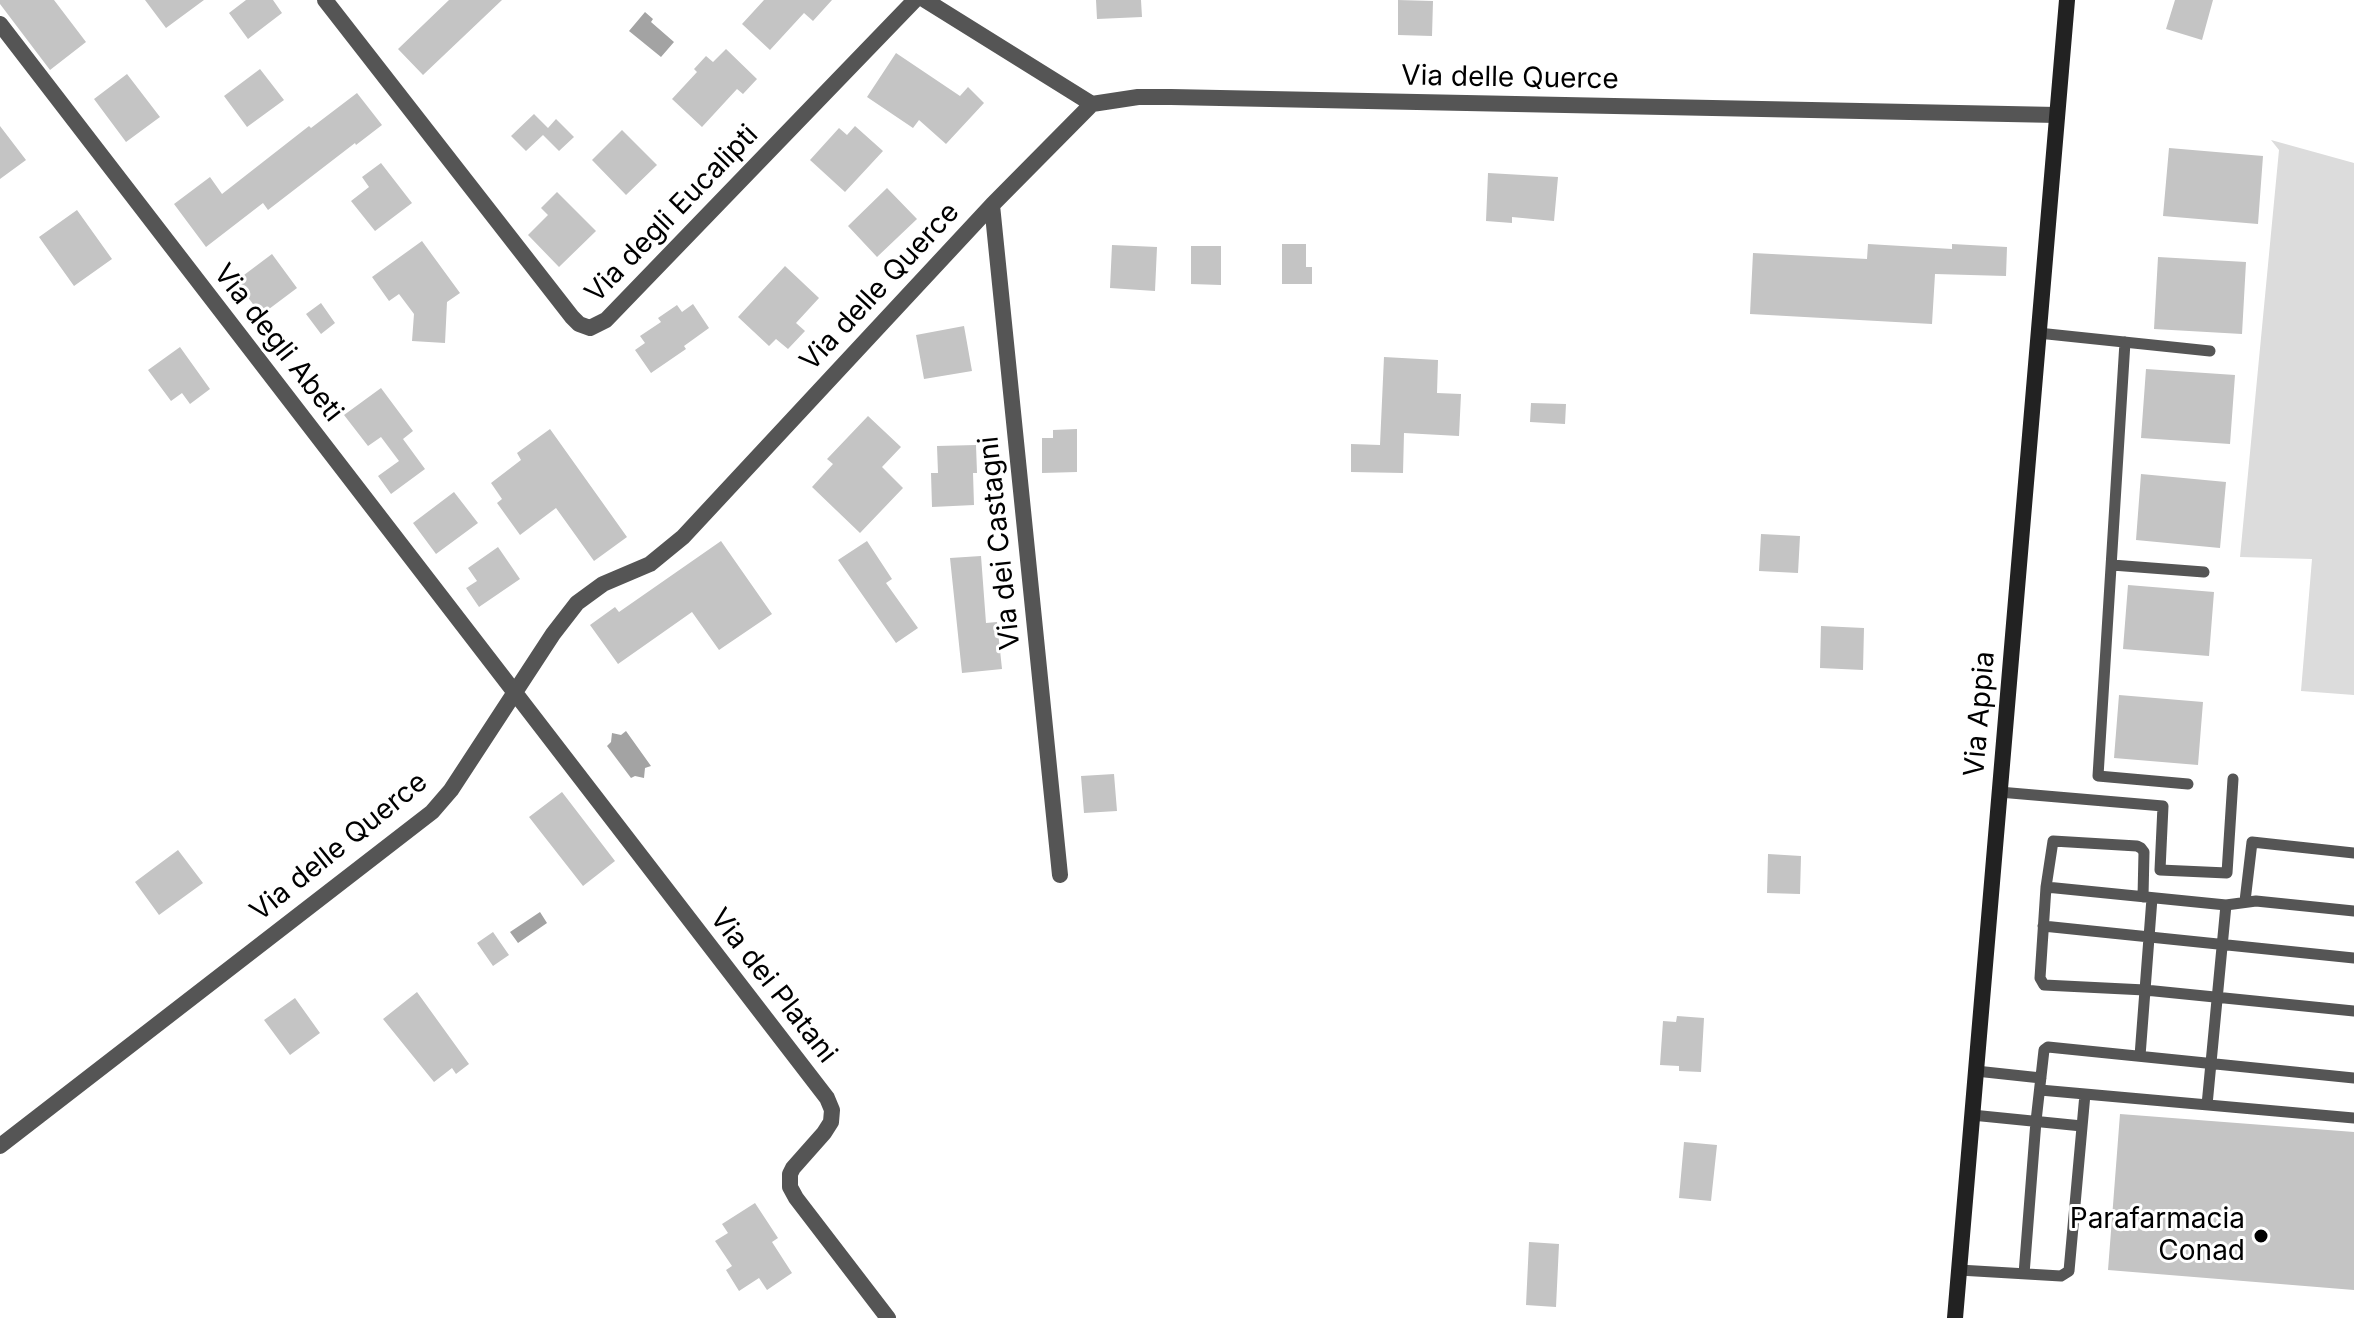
<!DOCTYPE html>
<style>
body{margin:0}
canvas{display:block;background:#fff}
</style>
<canvas width="2354" height="1318"></canvas>
<script>
const c = document.querySelector('canvas').getContext('2d');
c.lineJoin = 'round';
function fillPath(path, color) { c.fillStyle = color; c.fill(path, 'evenodd'); }
const toPath = rows => new Path2D(rows.map(r => 'M' + r).join(''));
function strokePath(path, color, width, dash) { c.strokeStyle = color; c.lineWidth = width; c.lineCap = dash ? 'butt' : 'round'; c.setLineDash(dash || []); c.stroke(path); }
function drawText(font, color, halo, rows, align = 'center') {
  c.font = font + ' Inter,sans-serif'; c.lineWidth = 6; c.setLineDash([]); c.textBaseline = 'middle'; c.strokeStyle = halo; c.fillStyle = color; for (const [text, x, y, turn = 0] of rows) {
    c.save(); c.translate(x, y); c.rotate((+turn || 0) * Math.PI / 180); c.textAlign = isNaN(turn) ? turn : align; if (halo) c.strokeText(text, 0, 0); c.fillText(text, 0, 0); c.restore();
  }
}
fillPath(toPath([
 [2271,140,2354,163,2354,695,2301,691,2312,559,2240,557,2279,150]
]), '#dcdcdc');
fillPath(toPath([
 [645,12,653,19,651,22,674,42,661,57,629,31],
 [626,731,651,766,645,768,644,778,635,776,631,778,607,746,611,742,612,733,621,735],
 [540,912,547,923,518,943,510,932]
]), '#a3a3a3');
fillPath(toPath([
 [0,0,54,0,86,42,50,70,0,4],
 [145,0,204,0,166,28],
 [246,0,273,0,282,13,248,39,229,13],
 [449,0,502,0,423,75,398,49],
 [764,0,832,0,813,21,804,13,770,50,742,24],
 [1096,0,1141,0,1142,17,1097,19],
 [1398,0,1433,1,1432,36,1398,35],
 [2175,0,2213,0,2202,40,2166,29],
 [726,49,757,79,743,94,737,89,702,127,672,99,697,72,694,69,706,56,713,62],
 [896,53,960,96,968,87,984,103,946,144,919,120,913,128,867,97],
 [260,69,284,100,247,127,224,96],
 [127,74,160,117,126,142,94,99],
 [357,93,382,125,356,145,355,143,268,210,263,203,206,247,174,204,210,177,222,194,309,126,311,128],
 [534,114,548,128,556,119,574,137,559,151,543,135,526,151,511,136],
 [0,126,26,160,0,179],
 [855,126,883,151,845,192,810,160,839,128,847,135],
 [622,130,657,165,626,195,592,160],
 [2169,148,2263,156,2258,224,2163,216],
 [381,163,412,203,375,231,351,201,369,187,362,177],
 [1488,173,1558,177,1554,221,1512,217,1512,223,1486,221],
 [887,188,917,219,877,257,848,226],
 [557,192,596,231,559,267,528,235,548,215,541,208],
 [77,210,112,259,74,286,39,237],
 [422,241,460,293,447,302,445,343,412,341,414,314,399,294,389,301,372,277],
 [1282,244,1306,244,1306,267,1312,267,1312,284,1282,284],
 [1868,244,1952,249,1952,244,2007,247,2006,276,1935,274,1932,324,1750,314,1753,253,1867,259],
 [1112,245,1157,247,1155,291,1110,288],
 [1191,246,1221,246,1221,285,1191,284],
 [272,254,297,288,261,315,236,281],
 [2158,257,2246,262,2242,334,2154,329],
 [785,266,819,298,796,323,805,331,788,349,776,339,769,346,738,317],
 [321,303,335,323,321,334,306,314],
 [693,304,709,328,684,346,686,349,651,373,635,350,645,343,640,336,661,322,658,318,677,305,682,312],
 [964,326,972,371,924,379,916,335],
 [180,347,210,389,190,404,182,393,171,401,148,370],
 [1384,357,1438,360,1437,393,1461,394,1459,436,1404,433,1403,473,1351,472,1351,444,1380,445],
 [2146,369,2235,375,2230,444,2141,438],
 [381,388,413,431,403,439,425,469,391,494,378,476,399,461,381,437,368,446,344,415],
 [1531,403,1566,404,1565,424,1530,422],
 [868,416,901,447,882,467,903,488,860,533,812,487,833,464,827,459],
 [550,429,627,537,594,561,556,508,520,535,497,503,502,499,491,483,521,460,517,453],
 [1077,429,1077,472,1042,473,1042,438,1053,438,1053,430],
 [976,445,977,473,973,473,974,505,932,507,931,473,938,473,937,446],
 [2141,474,2226,482,2220,548,2136,540],
 [454,492,478,523,436,554,413,523],
 [1761,534,1800,536,1798,573,1759,571],
 [721,541,772,614,719,650,692,612,618,664,590,625,615,607,619,612],
 [867,541,892,579,886,583,918,628,896,643,838,560],
 [498,547,520,579,479,607,466,588,477,581,468,568],
 [981,556,986,623,997,622,1002,669,962,673,950,558],
 [2128,585,2214,592,2209,656,2123,649],
 [1821,626,1864,628,1863,670,1820,668],
 [2119,695,2203,702,2198,765,2114,758],
 [1114,774,1117,811,1084,813,1081,776],
 [562,792,615,861,583,886,529,817],
 [178,850,203,883,159,915,135,882],
 [1768,854,1801,856,1800,894,1767,893],
 [493,932,509,955,493,966,477,943],
 [417,992,469,1064,456,1074,452,1068,434,1082,383,1019],
 [295,998,320,1033,290,1055,264,1020],
 [1677,1016,1704,1018,1701,1072,1679,1071,1679,1066,1660,1065,1663,1021,1676,1022],
 [2120,1114,2354,1132,2354,1290,2108,1270],
 [1684,1142,1717,1145,1711,1201,1679,1198],
 [755,1203,778,1238,772,1242,792,1273,767,1290,759,1278,739,1291,726,1270,732,1266,715,1241,728,1233,722,1224],
 [1529,1242,1559,1244,1556,1307,1526,1305]
]), '#c4c4c4');
strokePath(toPath([
 [2038,333,2210,351],
 [2125,342,2098,776,2188,784],
 [2112,565,2204,572],
 [1999,792,2163,806,2160,870,2227,873,2233,779],
 [2046,887,2040,978,2044,985,2145,990,2354,1011],
 [2143,897,2144,852,2141,848,2137,846,2053,841,2046,887,2226,905,2256,901,2354,911],
 [2245,901,2252,842,2354,853],
 [2043,926,2354,958],
 [2140,1056,2152,898],
 [1976,1071,2041,1078],
 [2040,1090,2085,1094],
 [2207,1105,2226,905],
 [1972,1115,2082,1126],
 [1959,1270,2061,1276,2069,1271,2085,1094,2354,1118],
 [2024,1274,2036,1121,2044,1050,2048,1047,2354,1078]
]), '#555', 11);
strokePath(toPath([
 [325,0,572,317,579,324,590,328,606,320,915,0],
 [925,0,1092,104],
 [0,24,827,1098,832,1110,831,1122,824,1133,793,1168,790,1174,790,1187,796,1198,888,1318],
 [992,205,1060,875],
 [0,1146,432,812,451,790,553,634,577,603,603,584,650,564,683,537,992,205,1092,104,1138,97,1171,97,2057,115]
]), '#555', 16);
strokePath(toPath([
 [1955,1318,2067,0]
]), '#222', 16);
for (const [x, y, r, color] of [
 [2261,1236,8,"#000"]
]) { const dot = new Path2D(); dot.arc(x, y, r, 0, 2 * Math.PI); c.fillStyle = color; c.fill(dot); strokePath(dot, '#fff', 3); }
drawText('28px', '#000', '#fff', [
 ["Via delle Querce",1510,78,1],
 ["Via degli Eucalipti",672,214,-46],
 ["Via delle Querce",880,287,-47],
 ["Via degli Abeti",278,343,52],
 ["Via dei Castagni",1000,543,-96],
 ["Via Appia",1980,714,-85],
 ["Via delle Querce",339,847,-39],
 ["Via dei Platani",773,986,52]
]);
drawText('28px', '#000', '#fff', [
 ["Parafarmacia",2245,1220],
 ["Conad",2245,1252]
], 'right');
</script>
